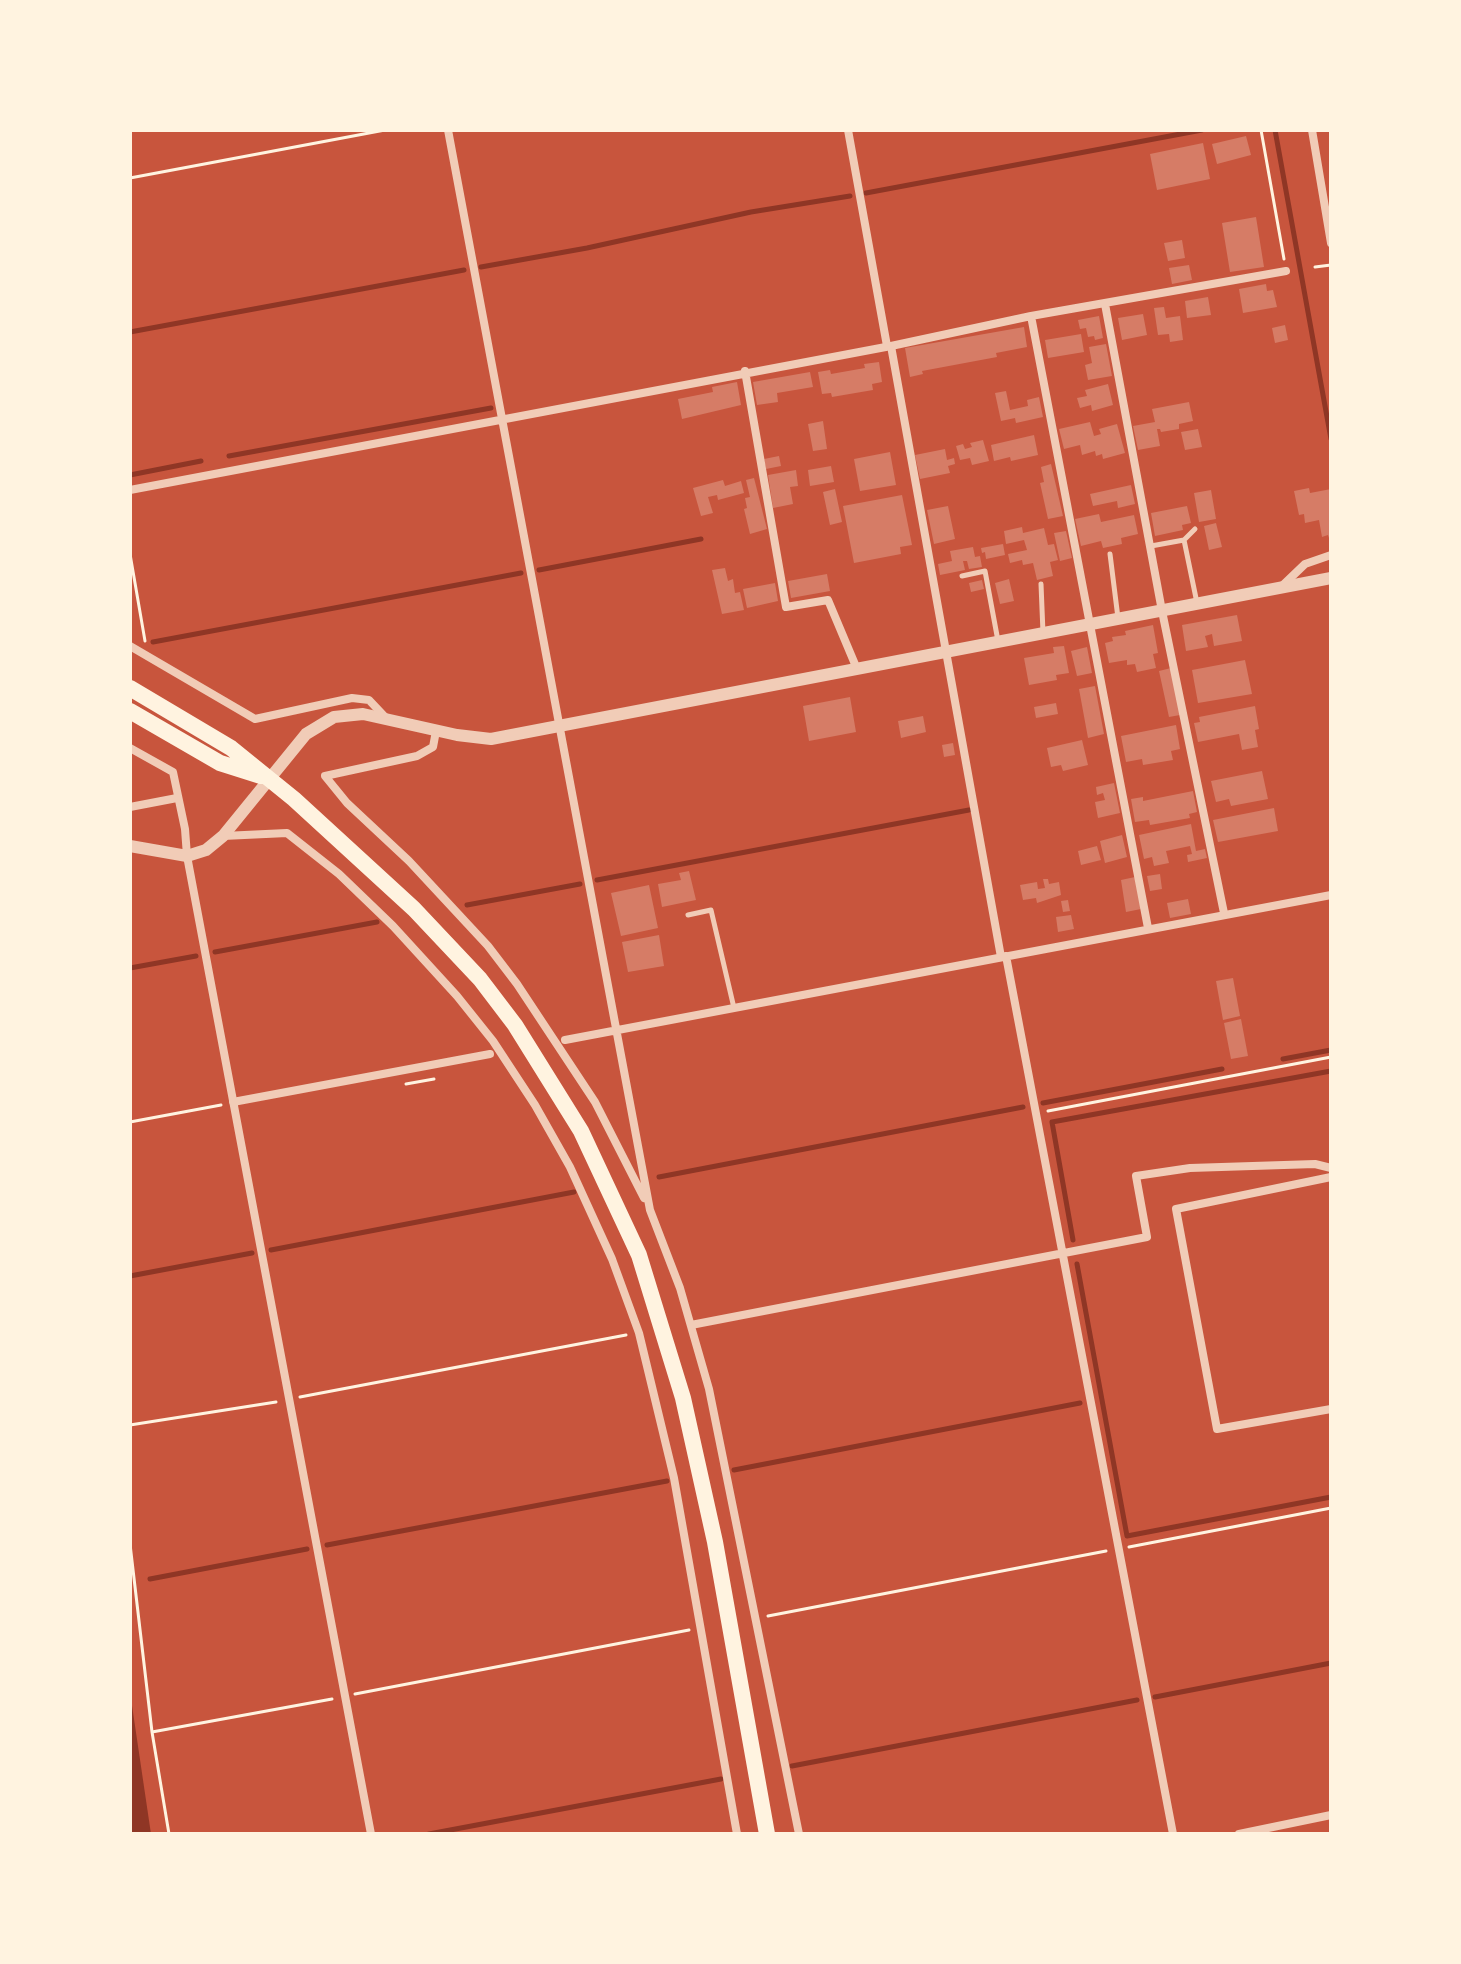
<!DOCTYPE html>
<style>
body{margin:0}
#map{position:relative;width:1461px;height:1964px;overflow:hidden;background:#c8553d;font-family:Jost,sans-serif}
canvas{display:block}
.frame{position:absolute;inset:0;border:132px solid #fff3e0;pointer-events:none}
</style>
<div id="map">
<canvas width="1461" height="1964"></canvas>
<div class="frame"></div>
</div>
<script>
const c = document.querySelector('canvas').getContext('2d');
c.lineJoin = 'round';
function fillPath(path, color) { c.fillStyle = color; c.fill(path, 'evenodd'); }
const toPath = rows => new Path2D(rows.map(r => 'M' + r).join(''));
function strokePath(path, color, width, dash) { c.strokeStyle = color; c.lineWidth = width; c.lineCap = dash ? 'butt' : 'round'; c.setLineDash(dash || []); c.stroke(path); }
fillPath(toPath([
 [130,1692,151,1834,130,1834]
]), '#8f3625');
strokePath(toPath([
 [1275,130,1331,439],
 [866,193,1202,130],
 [481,267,587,248,751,212,850,196],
 [130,332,464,270],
 [229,456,491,408],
 [130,475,201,461],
 [539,570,701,539],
 [153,642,521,573],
 [597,880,969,810],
 [467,905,580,884],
 [215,952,377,922],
 [130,968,196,956],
 [1283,1059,1331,1050],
 [1043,1103,1222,1069],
 [659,1177,1023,1107],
 [1073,1240,1052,1122,1331,1071],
 [271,1250,574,1192],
 [1077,1264,1127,1536,1331,1497],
 [130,1276,252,1253],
 [734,1470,1080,1403],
 [327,1545,667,1481],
 [150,1579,307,1549],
 [1155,1697,1331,1663],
 [792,1766,1137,1700],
 [429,1834,721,1779]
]), '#8f3625', 5);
fillPath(toPath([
 [1246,136,1251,155,1217,164,1212,144],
 [1203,143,1210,179,1157,190,1150,154],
 [1256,217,1264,267,1230,272,1222,223],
 [1182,240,1185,258,1168,261,1164,243],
 [1189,265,1192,280,1172,284,1169,268],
 [1266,284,1267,291,1273,290,1277,307,1243,313,1239,289],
 [1208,297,1211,315,1187,318,1185,301],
 [1164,307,1166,318,1180,316,1183,340,1170,342,1169,334,1158,335,1154,308],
 [1143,314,1147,335,1122,340,1118,318],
 [1099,316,1103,338,1095,340,1094,336,1088,337,1086,328,1080,329,1078,320],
 [1285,325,1288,340,1275,343,1272,328],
 [1024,327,1027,347,996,353,997,357,922,371,923,374,910,377,905,348],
 [1081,334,1084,352,1048,358,1045,340],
 [1106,344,1112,376,1088,380,1085,365,1092,363,1089,347],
 [879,362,882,382,872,384,873,390,832,397,831,393,822,394,818,372,830,370,831,374,865,368,864,364],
 [810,372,813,387,777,393,778,402,757,405,753,382],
 [737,382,741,405,682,419,678,399,713,392,712,387],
 [1108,384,1113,405,1092,411,1091,405,1080,408,1077,398,1087,396,1085,390],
 [1006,391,1010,410,1028,406,1027,400,1039,397,1043,417,1016,423,1015,418,1001,421,995,393],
 [1189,402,1193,421,1179,424,1179,429,1161,432,1160,429,1157,429,1160,446,1138,450,1133,426,1155,422,1152,409],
 [823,421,827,449,813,451,808,424],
 [1090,422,1094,436,1101,434,1099,429,1117,424,1125,453,1103,459,1102,454,1096,456,1095,451,1082,455,1080,445,1064,449,1059,429],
 [1198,429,1202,447,1185,450,1181,432],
 [1034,435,1038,455,1011,461,1010,457,994,461,991,445],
 [983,440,989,461,972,465,970,458,960,460,956,446,963,444,965,449,972,447,970,443],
 [945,449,947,460,954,458,955,464,948,466,950,473,920,479,915,455],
 [890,452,896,485,860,491,854,459],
 [779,456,781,466,766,469,764,459],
 [1051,464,1063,516,1048,519,1040,483,1044,482,1041,467],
 [831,466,834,482,810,486,808,470],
 [796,470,798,486,790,487,793,504,773,508,768,475],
 [754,478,767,529,750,534,744,509,747,508,745,498,750,497,746,480],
 [723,480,725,486,741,481,744,493,718,500,717,495,708,497,713,513,701,516,693,488],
 [1131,485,1135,504,1118,508,1117,501,1093,506,1090,494],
 [1309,488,1310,493,1331,489,1331,544,1328,535,1322,537,1319,520,1305,523,1304,514,1299,515,1294,491],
 [835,489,842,522,830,525,823,492],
 [1211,490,1216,519,1199,522,1194,493],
 [902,495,912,545,900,547,901,554,854,563,843,506],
 [948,506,955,539,934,544,927,510],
 [1187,506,1191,523,1182,525,1183,530,1155,536,1151,513],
 [1099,514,1101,522,1134,515,1138,534,1121,538,1122,544,1103,548,1101,541,1081,546,1075,519],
 [1216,523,1222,547,1209,550,1204,526],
 [1022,527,1023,533,1044,528,1048,545,1054,544,1058,560,1050,562,1053,576,1037,580,1033,563,1023,565,1022,560,1010,563,1008,554,1027,550,1024,540,1006,544,1004,531],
 [1066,531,1072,558,1060,561,1054,533],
 [1003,544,1005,555,986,559,985,552,982,553,981,548],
 [973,547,975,557,980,556,982,567,969,569,967,561,963,561,965,570,940,575,938,564,952,561,950,551],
 [725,568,728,581,733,579,735,593,740,592,744,610,722,614,712,570],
 [827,574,830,591,791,598,788,581],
 [1009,579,1014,601,1000,604,995,583],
 [982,580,984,589,971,592,969,583],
 [775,583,778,601,747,608,743,589],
 [1237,615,1242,641,1214,646,1212,634,1205,636,1208,647,1186,651,1182,625],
 [1153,625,1158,653,1153,654,1156,668,1137,672,1135,664,1127,665,1127,660,1109,663,1105,643,1113,641,1112,637,1126,635,1125,631],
 [1064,646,1069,673,1056,675,1057,680,1029,685,1024,658,1054,653,1053,647],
 [1087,647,1092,673,1077,676,1071,651],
 [1245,660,1252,694,1198,703,1192,670],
 [1171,668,1180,715,1169,717,1159,671],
 [1095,686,1104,734,1088,738,1079,689],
 [850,697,856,732,809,741,803,706],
 [1056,703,1058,714,1036,718,1034,707],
 [1255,706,1259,729,1255,730,1258,747,1242,750,1239,734,1198,742,1194,723,1200,722,1199,717],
 [923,716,926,732,901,738,898,721],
 [1176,725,1180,749,1171,751,1173,760,1143,765,1142,759,1126,762,1121,736],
 [1082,740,1088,765,1063,771,1061,765,1051,767,1047,748],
 [953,743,955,755,944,757,942,745],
 [1262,771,1268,799,1231,806,1229,799,1216,802,1211,781],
 [1114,783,1120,813,1098,818,1095,802,1105,800,1103,793,1097,795,1096,787],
 [1193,791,1197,812,1189,814,1190,818,1150,825,1149,820,1135,822,1131,799,1143,797,1143,801],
 [1274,808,1278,831,1218,842,1213,820],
 [1191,824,1196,851,1205,849,1207,858,1188,862,1187,855,1192,854,1190,846,1166,851,1169,863,1154,866,1152,857,1144,859,1139,835],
 [1122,835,1127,857,1105,863,1100,841],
 [1097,846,1101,860,1081,865,1078,851],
 [689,871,696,900,662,907,658,884,681,880,679,873],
 [1160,874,1162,889,1150,891,1147,876],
 [1135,877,1141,909,1126,912,1121,880],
 [1043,879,1048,879,1049,884,1059,882,1061,895,1037,903,1036,898,1023,900,1020,885,1037,882,1038,889,1045,888],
 [649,885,658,928,621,936,611,893],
 [1188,899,1191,914,1170,918,1167,903],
 [1068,900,1070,911,1063,912,1061,901],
 [1071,915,1074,929,1058,932,1056,917],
 [659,935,664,966,628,972,622,942],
 [1233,978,1240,1016,1223,1020,1216,981],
 [1241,1019,1248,1056,1231,1059,1224,1023]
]), '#d67c66');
strokePath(toPath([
 [1261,130,1284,259],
 [130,178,385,130],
 [1315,267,1331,265],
 [130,554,145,641],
 [406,1084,434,1079],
 [1048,1111,1331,1057],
 [130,1122,221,1105],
 [300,1397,626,1335],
 [130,1425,276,1402],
 [130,1544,152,1732,169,1834],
 [1129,1547,1331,1508],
 [768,1616,1106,1551],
 [355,1694,689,1630],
 [152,1732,332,1699]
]), '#fff3e0', 3);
strokePath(toPath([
 [1195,529,1184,540,1197,603],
 [1151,546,1184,540],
 [1110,554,1118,618],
 [962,576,985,571,998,641],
 [1041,584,1043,633],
 [688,915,711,910,734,1008]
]), '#f1ccb7', 5);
strokePath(toPath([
 [448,130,650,1210,680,1288,709,1389,799,1834],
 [848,130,887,346],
 [1312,130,1331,243],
 [1105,304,1162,611,1224,913],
 [1031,316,1148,928],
 [891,346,1001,957],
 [745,371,786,607,828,600,857,669],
 [130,490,891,346,1031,316,1286,271],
 [1281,587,1305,564,1331,555],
 [130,646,255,719,352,698,369,700,386,718],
 [436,731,433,747,417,756,325,776,347,803,409,861,488,946,517,984,595,1102,644,1198],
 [130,748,173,772,185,829,187,856,371,1834],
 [130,807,177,798],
 [223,836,287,833,339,874,393,926,457,996,493,1041,535,1105,570,1167,612,1259,639,1333,674,1478,737,1834],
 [1006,956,1173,1834],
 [565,1040,1331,895],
 [233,1102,490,1054],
 [1331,1177,1176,1209,1217,1429,1331,1409],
 [691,1325,1147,1237,1136,1176,1190,1168,1315,1164,1331,1168],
 [1239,1834,1331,1815]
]), '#f1ccb7', 8);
strokePath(toPath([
 [130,846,187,856,206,850,223,836,306,734,334,717,363,714,457,735,491,739,1331,578]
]), '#f1ccb7', 12);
strokePath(toPath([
 [130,688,231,748,294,799,414,909,480,979,515,1025,581,1131,639,1255,683,1398,715,1542,767,1834],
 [130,711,220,763,261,776]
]), '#fff3e0', 16);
</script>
